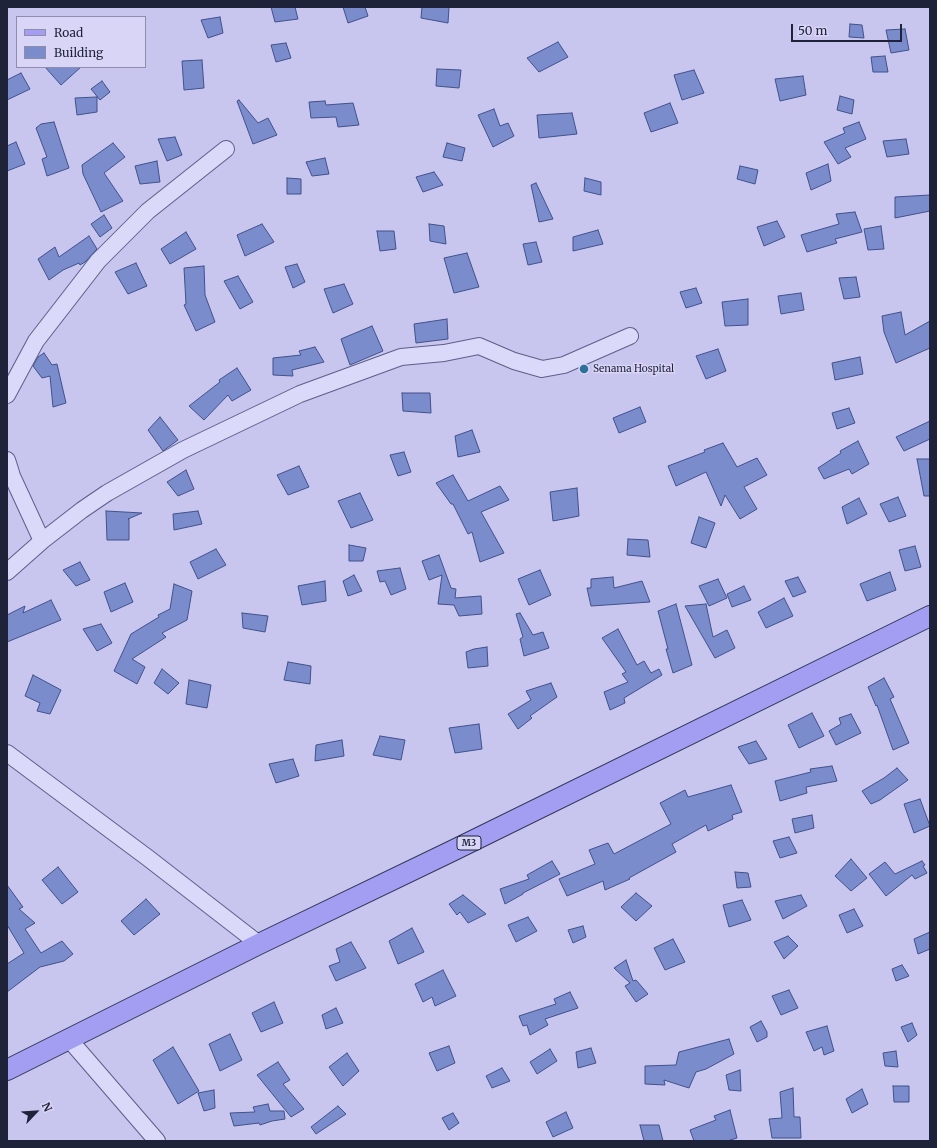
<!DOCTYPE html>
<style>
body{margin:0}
#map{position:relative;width:937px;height:1148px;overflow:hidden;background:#c8c5ee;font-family:Merriweather,serif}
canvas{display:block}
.frame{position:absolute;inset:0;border:8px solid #1f233a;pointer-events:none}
.legend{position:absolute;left:16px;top:16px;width:130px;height:52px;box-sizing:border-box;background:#d8d5f6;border:1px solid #8e8eab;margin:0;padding:5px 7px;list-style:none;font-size:12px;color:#1f233a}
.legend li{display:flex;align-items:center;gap:8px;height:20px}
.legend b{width:20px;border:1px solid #8e8eab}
.north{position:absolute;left:16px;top:1092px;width:40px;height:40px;-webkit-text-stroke:3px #d8d5f6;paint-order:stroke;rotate:65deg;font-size:11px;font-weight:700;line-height:16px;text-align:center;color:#1f233a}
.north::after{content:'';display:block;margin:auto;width:14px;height:18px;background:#1f233a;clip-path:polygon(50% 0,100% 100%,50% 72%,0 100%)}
.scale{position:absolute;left:791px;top:24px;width:111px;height:18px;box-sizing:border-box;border:2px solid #1f233a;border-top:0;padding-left:5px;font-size:12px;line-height:14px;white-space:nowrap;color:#1f233a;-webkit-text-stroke:3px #d8d5f6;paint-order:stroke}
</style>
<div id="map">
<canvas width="937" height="1148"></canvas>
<div class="frame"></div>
<ul class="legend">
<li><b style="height:5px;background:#a39ef1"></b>Road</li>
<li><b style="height:11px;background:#7b8ccd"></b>Building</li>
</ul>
<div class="north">N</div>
<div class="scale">50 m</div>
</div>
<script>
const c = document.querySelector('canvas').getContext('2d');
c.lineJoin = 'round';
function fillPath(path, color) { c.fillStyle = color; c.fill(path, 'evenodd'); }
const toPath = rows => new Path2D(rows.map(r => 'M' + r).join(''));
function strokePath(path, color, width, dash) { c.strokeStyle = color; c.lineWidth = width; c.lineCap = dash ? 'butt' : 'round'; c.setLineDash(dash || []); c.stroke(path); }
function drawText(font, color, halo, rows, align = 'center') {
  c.font = font + ' Merriweather,serif'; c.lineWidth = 3; c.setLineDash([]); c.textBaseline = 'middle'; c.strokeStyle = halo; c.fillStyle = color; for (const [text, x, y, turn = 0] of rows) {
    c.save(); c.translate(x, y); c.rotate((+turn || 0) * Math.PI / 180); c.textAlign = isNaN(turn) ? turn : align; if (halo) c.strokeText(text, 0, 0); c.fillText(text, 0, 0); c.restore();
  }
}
const building = toPath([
 [271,7,295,7,298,19,275,22,271,7],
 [343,7,365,7,368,16,348,23,343,7],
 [422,7,449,7,448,23,421,18,422,7],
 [220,17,223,33,208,38,201,20,220,17],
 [850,24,862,25,864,38,849,37,850,24],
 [905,29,909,50,891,53,886,30,905,29],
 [558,42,568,57,539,72,527,58,558,42],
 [286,43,291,58,276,62,271,45,286,43],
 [885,56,888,72,873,72,871,57,885,56],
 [202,60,204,88,184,90,182,61,202,60],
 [45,67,81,67,61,85,45,67],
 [437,69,461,70,459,88,436,86,437,69],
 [694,70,704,93,682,100,674,75,694,70],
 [21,73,30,89,7,100,7,80,21,73],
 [803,76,806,95,780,101,775,79,803,76],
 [102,81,110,92,100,100,91,89,102,81],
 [840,96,854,100,852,114,837,110,840,96],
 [97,97,97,112,77,115,75,98,97,97],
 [239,100,258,123,268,118,277,135,253,144,237,101,239,100],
 [325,101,326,105,353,103,359,125,338,127,336,117,311,118,309,102,325,101],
 [670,103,678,123,651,132,644,113,670,103],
 [494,109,500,126,508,123,514,136,493,147,478,115,494,109],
 [572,113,577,134,539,138,537,115,572,113],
 [54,122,69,168,47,176,42,159,47,157,36,128,41,124,54,122],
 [859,122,866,139,845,148,851,157,838,164,824,142,845,133,843,128,859,122],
 [175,137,182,155,167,161,158,139,175,137],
 [906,139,909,154,887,157,883,141,906,139],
 [16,142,25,164,7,171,7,146,16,142],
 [113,143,125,157,104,173,123,201,101,212,83,174,82,165,113,143],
 [447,143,465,148,462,161,443,157,447,143],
 [325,158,329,174,312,176,306,162,325,158],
 [157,161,160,182,140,184,135,166,157,161],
 [828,164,831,181,811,190,806,173,828,164],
 [740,166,758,170,755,184,737,179,740,166],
 [434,172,443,185,423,192,416,177,434,172],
 [287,178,301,179,301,194,287,194,287,178],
 [585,178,601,182,601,195,584,191,585,178],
 [536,183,553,219,539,222,531,185,536,183],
 [930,195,930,211,895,218,895,197,930,195],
 [855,212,862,232,835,239,837,243,807,252,801,235,839,224,836,214,855,212],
 [104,215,112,228,100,237,91,224,104,215],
 [777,221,785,237,764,246,757,227,777,221],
 [262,224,274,242,245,256,237,235,262,224],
 [429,224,444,226,446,244,430,241,429,224],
 [881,226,884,249,868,250,864,229,881,226],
 [598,230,603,244,573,251,573,237,598,230],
 [377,231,394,231,396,249,380,251,377,231],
 [186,232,196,249,170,264,161,249,186,232],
 [89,236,97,249,85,262,80,265,79,263,63,270,49,280,38,259,55,247,59,257,89,236],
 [536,242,542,262,528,265,523,244,536,242],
 [467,253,479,287,454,293,444,258,467,253],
 [136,263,147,286,128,294,115,272,136,263],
 [297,264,305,282,293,288,285,267,297,264],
 [204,266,205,295,215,322,196,331,184,305,186,304,184,268,204,266],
 [238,276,253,302,240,309,224,281,238,276],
 [856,277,860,297,844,299,839,278,856,277],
 [344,284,353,304,333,313,324,289,344,284],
 [696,288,702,303,686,308,680,292,696,288],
 [801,293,804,310,781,314,778,296,801,293],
 [748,299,748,325,725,326,722,302,748,299],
 [901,312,905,335,930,321,930,348,896,363,884,332,882,316,901,312],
 [447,319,448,339,416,343,414,324,447,319],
 [372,326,383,351,350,365,341,339,372,326],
 [315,347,324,362,292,370,293,376,273,375,273,358,301,355,299,351,315,347],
 [718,349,726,371,706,379,696,356,718,349],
 [44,353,52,365,57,364,66,403,53,407,50,376,42,378,33,366,38,357,44,353],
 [860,357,863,374,835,380,832,363,860,357],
 [237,368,251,390,232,401,228,395,204,420,189,406,220,382,219,380,237,368],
 [402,393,430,393,431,413,403,411,402,393],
 [640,407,646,422,619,433,613,418,640,407],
 [849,408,855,423,837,429,832,413,849,408],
 [160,417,178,440,163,451,148,430,160,417],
 [930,421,930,439,904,451,896,437,930,421],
 [472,430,480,452,458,457,455,436,472,430],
 [858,441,869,464,852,474,849,469,824,479,818,468,841,453,840,451,858,441],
 [723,443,737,467,757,458,767,475,744,487,757,509,740,519,725,495,721,506,706,472,676,486,668,466,705,452,704,450,723,443],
 [404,452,411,472,398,476,390,455,404,452],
 [917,459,930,459,930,496,924,496,917,459],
 [299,466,309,487,288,495,277,475,299,466],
 [186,470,194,489,178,496,167,482,186,470],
 [453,475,468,501,500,486,509,500,481,512,504,553,480,562,472,532,468,534,453,504,451,504,436,483,453,475],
 [577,488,579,516,553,521,550,492,577,488],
 [360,493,373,520,351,528,338,501,360,493],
 [898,497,906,516,889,522,880,504,898,497],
 [859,498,867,514,847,524,842,507,859,498],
 [106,511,142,513,128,519,129,519,129,540,107,540,106,511],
 [198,511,202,524,174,530,173,514,198,511],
 [699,517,715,523,706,548,691,543,699,517],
 [628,539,648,540,650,557,627,555,628,539],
 [349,545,366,548,363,561,349,561,349,545],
 [915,546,921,567,905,571,899,550,915,546],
 [216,549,226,565,198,579,190,562,216,549],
 [439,555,451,588,456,589,455,598,481,596,482,614,459,616,454,605,438,604,442,575,429,580,422,561,439,555],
 [80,562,90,580,76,586,63,570,80,562],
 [400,568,406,589,391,595,385,581,380,582,377,571,400,568],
 [540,570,551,595,529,605,518,579,540,570],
 [890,572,896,590,867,601,860,584,890,572],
 [354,575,362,591,348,596,343,581,354,575],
 [613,577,614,588,642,581,650,602,591,606,587,588,591,588,591,579,613,577],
 [798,577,806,592,793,597,785,581,798,577],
 [718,579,727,598,709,606,699,586,718,579],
 [325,581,326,601,302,605,298,586,325,581],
 [125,583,133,602,111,612,104,592,125,583],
 [174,584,192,591,187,620,162,633,166,637,132,659,145,667,137,684,114,671,131,634,159,617,158,615,170,609,174,584],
 [744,586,751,600,732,607,727,594,744,586],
 [784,598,793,616,766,628,758,612,784,598],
 [51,600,61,620,7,642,7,615,25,606,23,613,51,600],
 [676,604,692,665,673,673,666,649,668,649,658,611,676,604],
 [706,604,713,637,727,630,735,648,715,658,685,606,706,604],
 [242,613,268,616,265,632,243,628,242,613],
 [520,613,533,635,543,632,549,648,524,656,520,639,523,637,516,614,520,613],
 [101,624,112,643,97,651,83,629,101,624],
 [618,629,637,665,644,661,651,673,659,669,662,675,624,698,625,703,610,710,604,692,628,682,622,674,626,672,602,638,618,629],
 [487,647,488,666,468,668,466,652,474,649,487,647],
 [288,662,311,666,310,684,284,680,288,662],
 [162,669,179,683,168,694,154,683,162,669],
 [33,675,61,690,50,714,37,711,40,703,25,696,33,675],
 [884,678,894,697,890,699,909,743,893,750,877,705,876,706,868,687,884,678],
 [189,680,211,685,207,708,186,704,189,680],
 [551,683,557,697,530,716,532,718,518,729,508,714,531,700,526,691,551,683],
 [812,713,824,736,799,748,788,725,812,713],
 [851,714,861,733,836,745,829,731,841,724,839,718,851,714],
 [479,724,482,749,455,753,449,728,479,724],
 [380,736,405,740,401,760,373,755,380,736],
 [342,740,344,756,315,761,316,745,342,740],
 [756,741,767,759,749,764,738,747,756,741],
 [293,759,299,776,276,783,269,764,293,759],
 [832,766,837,781,806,787,807,793,780,801,775,781,811,772,810,769,832,766],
 [897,768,908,780,880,800,871,804,862,791,884,778,897,768],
 [731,785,742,812,732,815,733,819,708,831,706,825,672,844,676,852,629,878,630,879,605,890,603,881,567,896,559,879,595,864,589,850,608,843,614,854,671,824,660,803,685,790,688,797,731,785],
 [920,799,930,826,914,833,904,804,920,799],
 [812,815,814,828,795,833,792,819,812,815],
 [789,837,797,853,780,858,773,841,789,837],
 [851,859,867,878,851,891,835,876,851,859],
 [552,861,560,874,523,893,523,894,505,904,500,889,529,879,527,875,552,861],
 [922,861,925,865,923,866,927,873,915,879,912,875,886,896,869,874,885,862,895,874,922,861],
 [58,867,78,892,62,904,42,880,58,867],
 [735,872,748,873,751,887,737,888,735,872],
 [7,885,23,907,19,909,35,923,25,929,41,953,62,941,73,954,64,961,40,967,7,992,7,964,24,953,7,925,7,885],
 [636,893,652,906,636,921,621,907,636,893],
 [463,895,486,914,468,923,460,912,457,915,449,904,463,895],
 [801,895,807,906,783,919,775,901,801,895],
 [146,899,160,914,134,935,121,921,146,899],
 [742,900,751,920,729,927,723,905,742,900],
 [854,909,863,926,847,933,839,915,854,909],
 [528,917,537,931,516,942,508,925,528,917],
 [583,926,586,937,573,943,568,930,583,926],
 [412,928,424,952,398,964,389,941,412,928],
 [930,932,930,949,918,954,914,939,930,932],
 [788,936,798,946,784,959,774,942,788,936],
 [673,939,685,962,665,970,654,948,673,939],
 [351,942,366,968,336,981,329,966,340,962,336,949,351,942],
 [626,960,633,981,636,980,648,994,636,1002,625,986,630,983,614,968,626,960],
 [902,965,909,976,896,981,892,969,902,965],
 [443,970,456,996,435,1006,432,997,423,1002,415,984,443,970],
 [789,990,798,1008,781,1015,772,996,789,990],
 [570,992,578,1008,545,1019,548,1025,530,1035,527,1025,523,1026,519,1016,556,1004,554,999,570,992],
 [274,1002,283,1023,261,1032,252,1013,274,1002],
 [336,1008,343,1023,326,1029,322,1015,336,1008],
 [761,1021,767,1032,767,1037,757,1042,750,1027,761,1021],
 [912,1023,917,1035,908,1042,901,1027,912,1023],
 [827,1026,834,1051,824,1055,822,1047,814,1051,806,1032,827,1026],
 [230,1034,242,1060,220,1071,209,1044,230,1034],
 [729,1039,734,1054,706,1069,696,1072,689,1088,664,1080,665,1085,645,1084,645,1066,676,1065,679,1052,729,1039],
 [449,1046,455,1063,437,1071,429,1053,449,1046],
 [173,1047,199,1091,178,1104,153,1060,173,1047],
 [591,1048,596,1063,578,1068,576,1052,591,1048],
 [550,1049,557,1061,537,1074,530,1062,550,1049],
 [896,1051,898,1067,885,1066,883,1053,896,1051],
 [347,1053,359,1071,343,1086,329,1067,347,1053],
 [278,1062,290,1080,283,1084,304,1109,291,1117,257,1075,278,1062],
 [502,1068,510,1081,492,1088,486,1076,502,1068],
 [740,1070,741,1091,729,1090,726,1075,740,1070],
 [893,1086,909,1086,909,1102,894,1102,893,1086],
 [793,1088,794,1117,800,1117,801,1138,772,1138,769,1119,782,1118,780,1092,793,1088],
 [862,1089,868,1104,852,1113,846,1099,862,1089],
 [214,1090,215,1108,204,1111,198,1093,214,1090],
 [268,1104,270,1111,284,1111,285,1119,272,1121,260,1125,259,1123,234,1126,230,1113,255,1112,253,1107,268,1104],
 [338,1106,346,1114,316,1134,311,1127,338,1106],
 [730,1110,737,1138,727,1141,694,1141,690,1130,716,1120,714,1116,730,1110],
 [566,1112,573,1128,553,1137,546,1122,566,1112],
 [453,1113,459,1123,449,1130,442,1118,453,1113],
 [640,1125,659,1125,663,1141,644,1141,640,1125]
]);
fillPath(building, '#7b8ccd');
strokePath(building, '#415189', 1);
const minor = toPath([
 [7,395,36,341,98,261,148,211,226,149],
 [7,460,12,476,42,541],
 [7,572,42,541,82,510,107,493,183,450,300,394,401,357,444,353,479,346,514,361,542,369,564,365,630,336],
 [7,753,148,858,259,944],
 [68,1038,157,1141]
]);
const major = toPath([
 [7,1070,259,944,452,851,930,616]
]);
strokePath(minor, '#5b5f8a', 18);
strokePath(major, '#2f3658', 22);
strokePath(minor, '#dbd9f9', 16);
strokePath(major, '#a39ef1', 20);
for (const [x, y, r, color] of [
 [584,369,5,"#2b7199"]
]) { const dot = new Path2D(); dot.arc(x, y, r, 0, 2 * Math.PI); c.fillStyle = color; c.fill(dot); strokePath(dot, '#d8d5f6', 1.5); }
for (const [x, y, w] of [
 [469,843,24]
]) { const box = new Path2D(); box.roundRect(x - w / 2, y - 7, w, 14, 3); c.fillStyle = '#d8d5f6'; c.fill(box); strokePath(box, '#1f233a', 1); }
drawText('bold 9px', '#1f233a', null, [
 ["M3",469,843]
]);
drawText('10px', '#1f233a', '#d8d5f6', [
 ["Senama Hospital",593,369]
], 'left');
</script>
